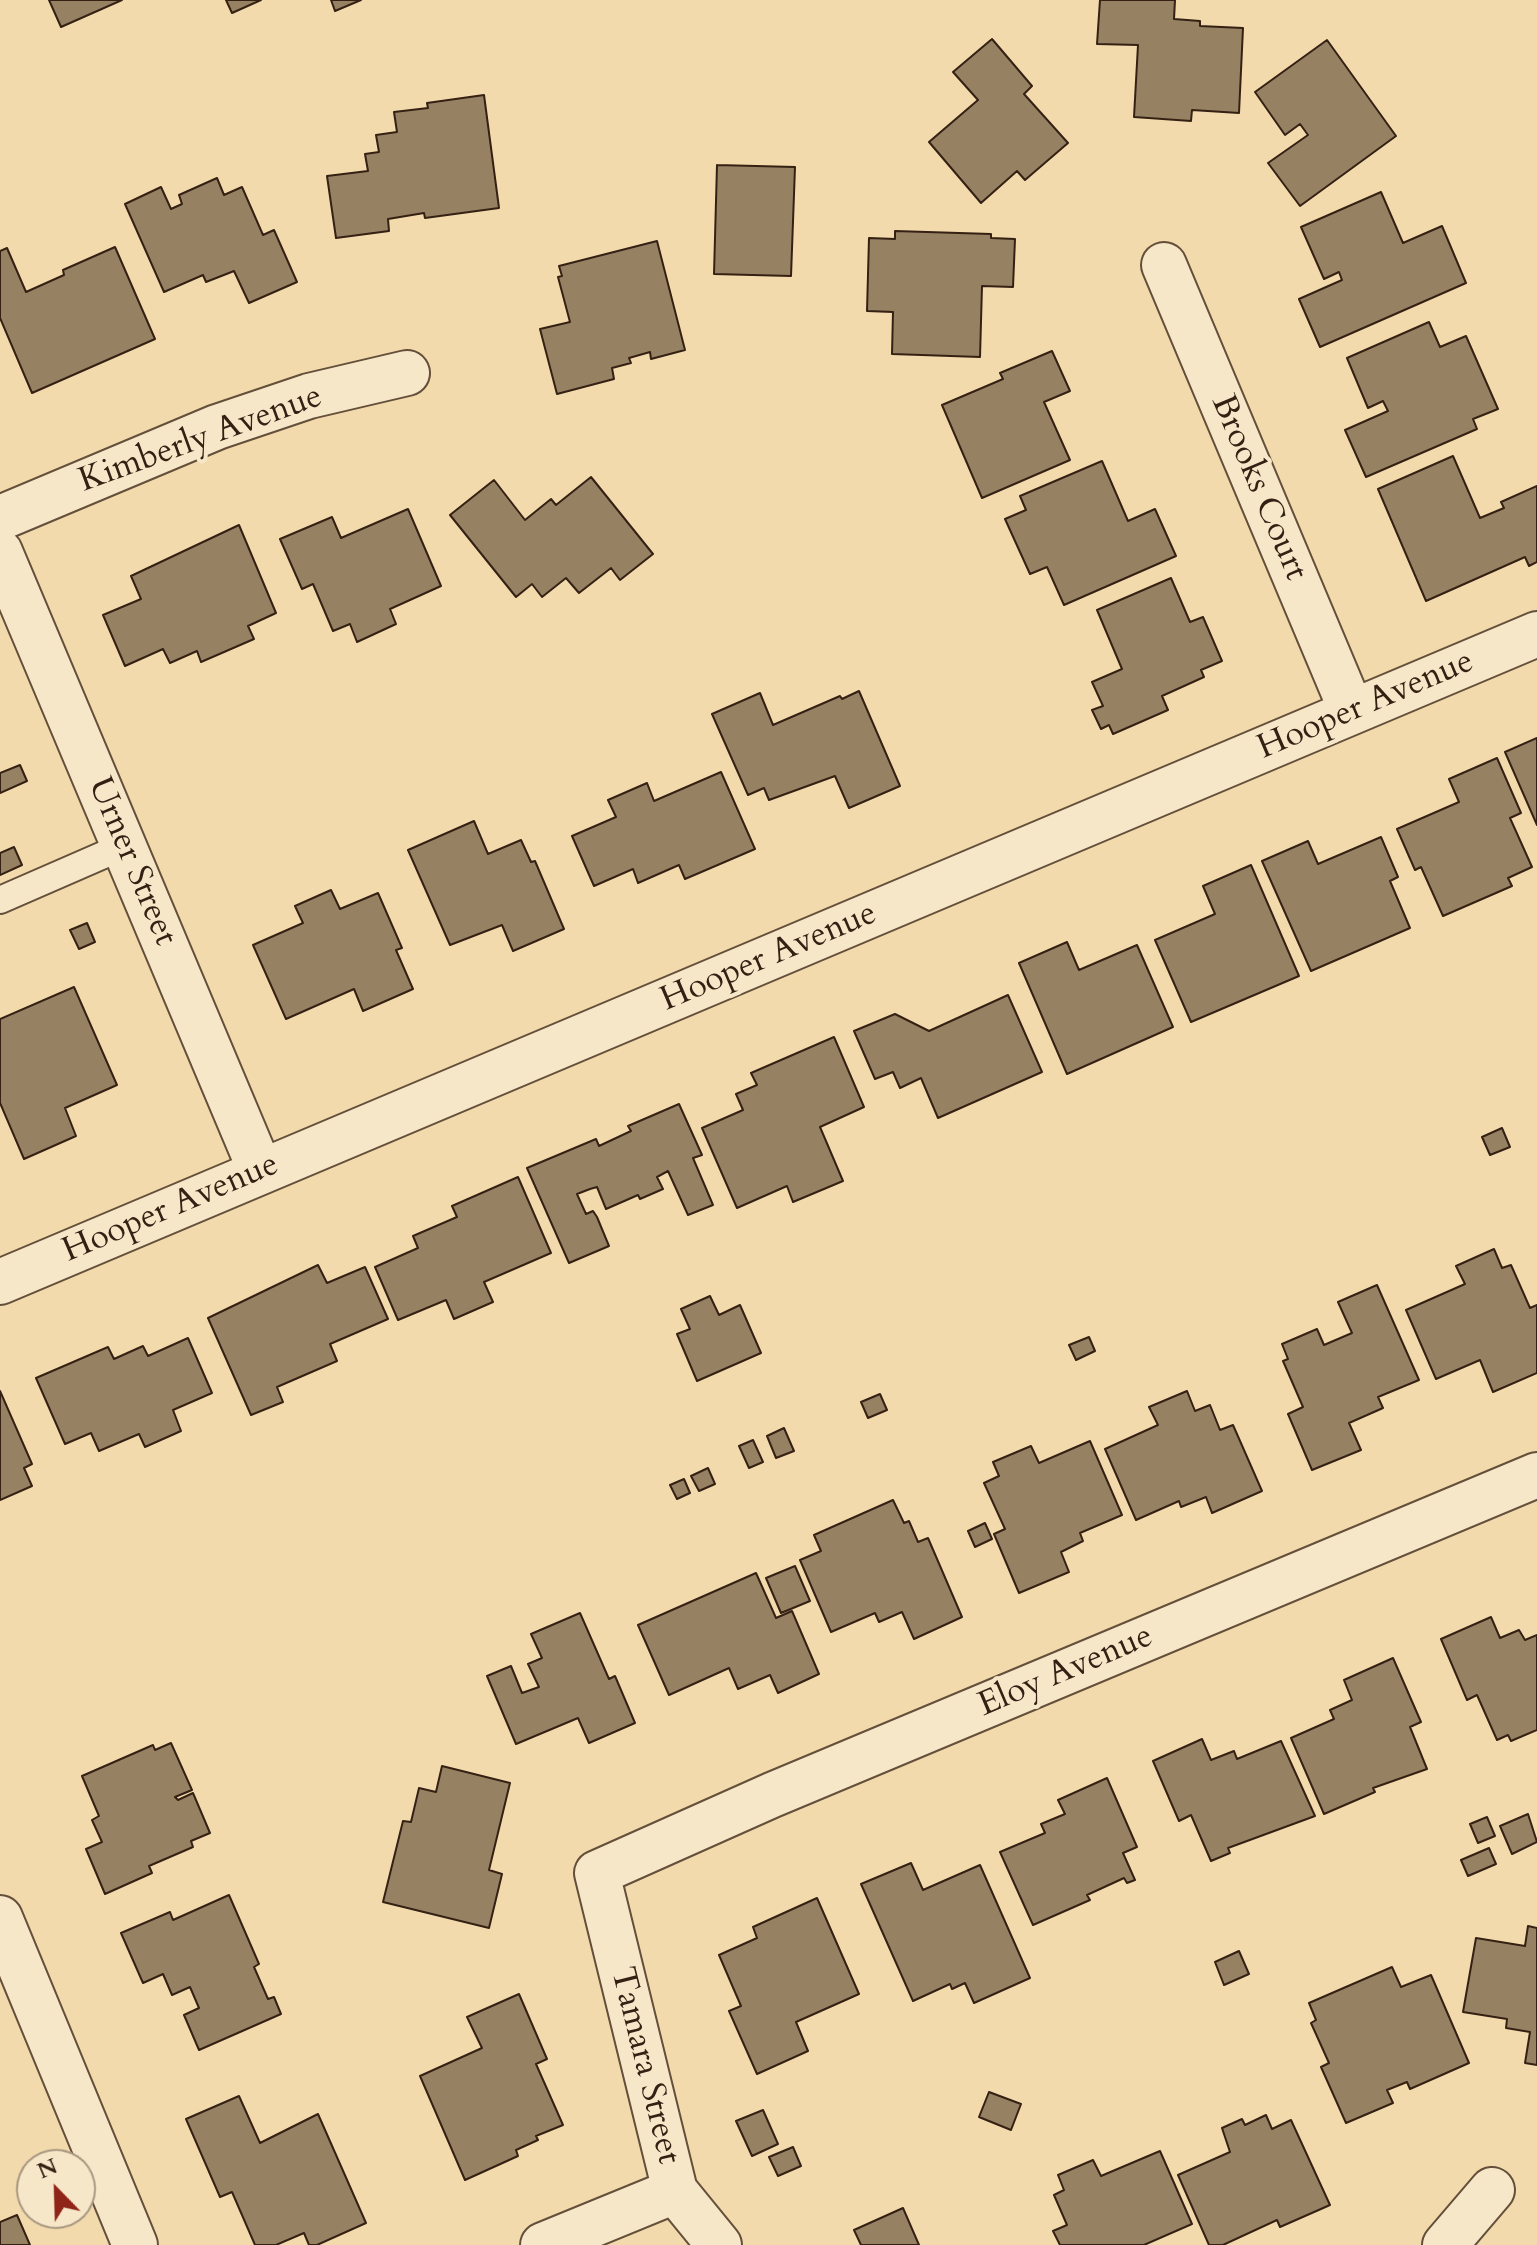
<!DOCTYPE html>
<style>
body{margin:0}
#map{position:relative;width:1537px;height:2245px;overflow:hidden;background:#f2daac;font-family:Cardo,serif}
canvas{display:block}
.north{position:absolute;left:16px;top:2149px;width:80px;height:80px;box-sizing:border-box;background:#f7e7c9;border:2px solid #a99881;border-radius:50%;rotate:337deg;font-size:22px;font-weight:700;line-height:32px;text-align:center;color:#352114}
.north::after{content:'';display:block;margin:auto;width:28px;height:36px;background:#8f2418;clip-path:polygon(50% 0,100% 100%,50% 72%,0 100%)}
</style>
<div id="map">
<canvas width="1537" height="2245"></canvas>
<div class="north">N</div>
</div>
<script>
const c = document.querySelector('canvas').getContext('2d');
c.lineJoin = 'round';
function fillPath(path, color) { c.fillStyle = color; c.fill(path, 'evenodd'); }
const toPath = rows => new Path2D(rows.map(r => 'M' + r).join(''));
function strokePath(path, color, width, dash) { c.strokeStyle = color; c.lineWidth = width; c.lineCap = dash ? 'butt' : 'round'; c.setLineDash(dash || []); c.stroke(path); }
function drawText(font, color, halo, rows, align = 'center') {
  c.font = font + ' Cardo,serif'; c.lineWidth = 8; c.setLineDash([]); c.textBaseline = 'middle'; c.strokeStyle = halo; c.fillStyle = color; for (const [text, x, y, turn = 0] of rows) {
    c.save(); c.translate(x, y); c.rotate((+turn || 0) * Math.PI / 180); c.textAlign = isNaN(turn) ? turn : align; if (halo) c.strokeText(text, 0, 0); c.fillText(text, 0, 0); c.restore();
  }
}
const building = toPath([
 [49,0,122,0,61,27,49,0],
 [226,0,261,0,232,13,226,0],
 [331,0,361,0,335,11,331,0],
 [1100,0,1175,0,1174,19,1200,21,1200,26,1243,28,1239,113,1192,110,1191,121,1134,117,1138,45,1097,44,1100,0],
 [992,39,1032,86,1024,94,1068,143,1025,180,1017,171,981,203,929,142,978,100,953,72,992,39],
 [1327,40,1396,136,1300,206,1268,163,1308,135,1300,124,1285,135,1255,92,1327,40],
 [484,95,499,208,425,218,424,213,388,219,389,231,336,238,327,176,368,171,365,154,379,152,376,135,397,132,394,112,428,108,427,103,484,95],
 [717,165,795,167,791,276,714,274,717,165],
 [217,178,224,195,242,187,263,235,274,230,297,282,249,303,234,271,206,282,203,275,164,292,125,204,161,187,171,209,182,204,179,195,217,178],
 [1381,192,1403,243,1442,226,1466,283,1320,347,1299,299,1342,280,1339,272,1324,279,1301,227,1381,192],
 [895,231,991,234,991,238,1015,239,1013,287,982,286,980,357,892,354,893,312,867,311,869,238,895,239,895,231],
 [657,241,685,350,651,359,650,352,629,358,631,363,612,368,614,379,557,394,540,329,570,322,558,277,562,276,559,266,657,241],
 [115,247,155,339,32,393,0,318,0,251,7,248,26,292,64,275,63,270,115,247],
 [1429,322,1440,347,1466,336,1498,409,1473,419,1477,429,1366,477,1345,430,1388,411,1383,401,1368,408,1347,358,1429,322],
 [1052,351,1070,391,1044,402,1070,460,982,498,942,405,1003,379,1000,373,1052,351],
 [1453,456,1480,518,1504,508,1501,502,1537,486,1537,562,1529,566,1525,557,1426,601,1378,489,1453,456],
 [1102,461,1128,521,1155,509,1176,556,1064,605,1047,567,1030,574,1005,519,1026,510,1020,496,1102,461],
 [591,477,653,554,620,580,611,568,579,593,566,578,542,597,532,584,516,597,450,515,494,480,525,520,551,499,556,505,591,477],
 [408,509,441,586,390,609,396,624,357,642,350,624,333,631,313,584,302,589,280,539,332,517,341,538,408,509],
 [239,525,276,613,248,626,254,639,201,662,197,651,170,663,163,649,125,666,103,615,141,599,131,576,239,525],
 [1171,578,1190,622,1203,617,1222,661,1201,670,1204,677,1162,696,1168,710,1113,734,1109,725,1101,729,1092,710,1103,706,1092,682,1122,669,1097,610,1171,578],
 [859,691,900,786,849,808,835,776,769,800,764,788,748,795,712,714,760,693,773,725,840,696,842,699,859,691],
 [1537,738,1537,825,1505,752,1537,738],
 [1497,758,1521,813,1510,818,1532,867,1508,878,1512,886,1443,916,1421,867,1415,870,1397,829,1459,802,1449,779,1497,758],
 [20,765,27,781,0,793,0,773,20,765],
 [721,772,755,849,685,879,679,865,638,883,633,869,594,886,572,836,616,817,608,800,647,783,654,801,721,772],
 [474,821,488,854,521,840,531,862,535,861,564,929,513,951,502,925,450,945,408,850,474,821],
 [1381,837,1398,877,1390,881,1410,928,1311,971,1262,861,1308,841,1318,864,1381,837],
 [14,847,22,865,0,875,0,853,14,847],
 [1251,865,1299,976,1191,1022,1155,940,1215,914,1203,886,1251,865],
 [331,890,340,909,378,893,402,948,396,950,413,989,363,1011,354,989,286,1019,253,945,303,923,295,906,331,890],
 [87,923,95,942,79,949,70,930,87,923],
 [1067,942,1079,970,1137,945,1173,1027,1067,1074,1019,963,1067,942],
 [74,987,117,1085,65,1108,76,1136,24,1159,0,1103,0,1019,74,987],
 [1008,995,1042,1072,938,1118,921,1078,900,1088,893,1072,875,1079,854,1031,895,1014,929,1031,1008,995],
 [834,1037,864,1107,820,1127,843,1181,793,1202,787,1186,737,1208,702,1128,743,1110,736,1094,757,1085,751,1073,834,1037],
 [679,1104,702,1155,693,1158,713,1205,688,1215,668,1171,657,1177,663,1189,640,1199,638,1195,606,1209,597,1187,590,1189,577,1194,586,1214,593,1211,597,1217,609,1246,569,1263,527,1168,596,1139,599,1146,631,1131,628,1126,679,1104],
 [1502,1128,1510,1147,1490,1155,1482,1137,1502,1128],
 [518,1177,551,1253,484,1282,493,1302,454,1319,446,1300,398,1320,375,1267,418,1248,413,1236,457,1217,452,1206,518,1177],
 [1494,1249,1502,1268,1511,1265,1530,1308,1537,1305,1537,1373,1493,1392,1480,1360,1436,1379,1406,1310,1465,1284,1456,1266,1494,1249],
 [318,1265,327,1283,365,1267,388,1319,330,1344,337,1361,277,1387,283,1402,251,1415,208,1318,318,1265],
 [1377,1285,1419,1380,1378,1397,1383,1408,1349,1423,1361,1450,1312,1470,1288,1414,1303,1407,1283,1361,1288,1359,1282,1344,1317,1329,1324,1345,1352,1333,1338,1302,1377,1285],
 [710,1296,719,1315,740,1305,761,1353,697,1381,677,1334,690,1329,681,1309,710,1296],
 [1089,1337,1095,1351,1076,1360,1069,1345,1089,1337],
 [188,1338,212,1393,173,1410,181,1431,145,1447,139,1434,99,1451,91,1433,65,1444,36,1378,108,1347,114,1359,143,1346,148,1356,188,1338],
 [0,1391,32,1464,24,1468,32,1486,0,1500,0,1391],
 [1187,1391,1195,1411,1210,1405,1220,1430,1233,1425,1262,1491,1212,1513,1206,1497,1181,1507,1179,1501,1136,1520,1105,1449,1158,1425,1149,1407,1187,1391],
 [880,1394,887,1410,868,1418,861,1402,880,1394],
 [784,1428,794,1451,776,1458,767,1436,784,1428],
 [753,1440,763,1462,749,1468,739,1446,753,1440],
 [1090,1441,1122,1515,1080,1533,1083,1541,1061,1552,1069,1572,1019,1593,994,1534,1005,1529,984,1483,999,1476,993,1462,1031,1446,1039,1463,1090,1441],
 [708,1468,715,1484,699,1491,691,1476,708,1468],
 [684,1479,690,1493,677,1499,670,1485,684,1479],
 [893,1500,904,1523,909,1521,918,1542,928,1538,962,1617,914,1639,902,1612,879,1622,875,1613,831,1632,800,1560,821,1551,814,1535,893,1500],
 [985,1523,992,1539,975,1547,968,1531,985,1523],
 [795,1566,810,1601,781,1613,766,1578,795,1566],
 [756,1573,776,1618,792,1611,819,1674,778,1693,770,1675,738,1689,729,1668,669,1695,638,1625,756,1573],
 [580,1613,609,1679,615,1676,635,1723,589,1743,578,1718,516,1744,487,1676,511,1666,522,1693,539,1687,528,1664,542,1658,531,1634,580,1613],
 [1491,1617,1500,1638,1519,1630,1525,1640,1537,1635,1537,1730,1511,1741,1508,1735,1497,1740,1477,1695,1467,1700,1441,1639,1491,1617],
 [1393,1658,1421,1722,1410,1727,1427,1769,1373,1788,1375,1792,1324,1814,1291,1738,1334,1719,1330,1710,1352,1700,1344,1680,1393,1658],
 [1202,1739,1211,1760,1234,1751,1237,1759,1281,1741,1315,1816,1228,1848,1230,1853,1211,1861,1191,1815,1179,1821,1153,1761,1202,1739],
 [171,1743,192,1790,175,1797,178,1800,193,1793,210,1833,191,1841,193,1847,149,1866,152,1873,105,1894,86,1849,102,1842,92,1820,99,1816,82,1776,153,1745,155,1750,171,1743],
 [442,1766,510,1783,489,1870,502,1874,489,1928,383,1902,403,1821,411,1822,419,1788,436,1792,442,1766],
 [1107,1778,1137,1847,1123,1853,1135,1880,1127,1883,1124,1878,1087,1895,1090,1900,1033,1925,1000,1852,1045,1833,1041,1824,1065,1814,1058,1800,1107,1778],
 [1528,1814,1537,1842,1512,1854,1500,1826,1528,1814],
 [1487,1817,1495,1836,1478,1843,1470,1824,1487,1817],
 [1489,1848,1496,1864,1468,1876,1461,1860,1489,1848],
 [911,1863,923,1890,980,1865,1030,1978,974,2003,965,1983,952,1989,950,1984,913,2001,861,1884,911,1863],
 [229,1895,259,1964,254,1967,268,1999,274,1997,281,2014,199,2050,184,2015,199,2008,190,1987,172,1995,163,1974,143,1983,121,1933,170,1912,173,1920,229,1895],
 [817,1898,859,1994,796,2022,808,2051,757,2074,729,2011,741,2006,719,1955,757,1938,753,1927,817,1898],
 [1528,1926,1537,1928,1537,2065,1525,2063,1530,2032,1506,2028,1507,2019,1463,2012,1476,1938,1525,1946,1528,1926],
 [1239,1951,1249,1974,1224,1985,1215,1962,1239,1951],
 [1392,1967,1401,1987,1431,1975,1469,2063,1410,2089,1407,2082,1387,2090,1393,2103,1346,2123,1321,2067,1329,2063,1311,2023,1316,2020,1309,2003,1392,1967],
 [519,1994,547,2059,536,2064,563,2125,536,2136,538,2140,516,2150,518,2156,465,2180,420,2076,482,2048,467,2017,519,1994],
 [989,2092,1021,2104,1011,2130,979,2117,989,2092],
 [239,2096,260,2143,318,2114,366,2223,317,2245,309,2245,304,2233,276,2245,255,2245,232,2192,220,2197,186,2119,239,2096],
 [763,2110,778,2144,752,2156,736,2121,763,2110],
 [1266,2115,1272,2129,1291,2120,1330,2205,1280,2227,1277,2220,1223,2245,1209,2245,1178,2175,1230,2152,1222,2128,1242,2119,1245,2125,1266,2115],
 [793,2147,801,2166,778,2176,769,2157,793,2147],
 [1160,2151,1192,2224,1144,2245,1060,2245,1053,2231,1067,2225,1054,2195,1064,2190,1058,2175,1093,2160,1101,2176,1160,2151],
 [903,2208,919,2245,861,2245,854,2230,903,2208],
 [17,2215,30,2245,0,2245,0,2222,17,2215]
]);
fillPath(building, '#978163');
strokePath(building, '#352114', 2);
const lane = toPath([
 [0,900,124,846]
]);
const street = toPath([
 [1164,265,1352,712],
 [0,518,217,427,309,396,407,373],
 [0,552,261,1172],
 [0,1282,1537,634],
 [0,1918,135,2245],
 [543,2245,675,2191],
 [719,2245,675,2191,597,1873,772,1795,1537,1475],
 [1445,2245,1492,2190]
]);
strokePath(lane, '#644f3a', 30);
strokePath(street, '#644f3a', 48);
strokePath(lane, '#f7e7c9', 26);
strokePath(street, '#f7e7c9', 44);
drawText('34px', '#352114', '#f7e7c9', [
 ["Kimberly Avenue",201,440,-20],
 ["Brooks Court",1258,488,67],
 ["Hooper Avenue",1366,706,-23],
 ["Urner Street",131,862,67],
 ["Hooper Avenue",769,958,-23],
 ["Hooper Avenue",171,1209,-23],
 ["Eloy Avenue",1066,1672,-23],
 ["Tamara Street",644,2066,76]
]);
</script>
